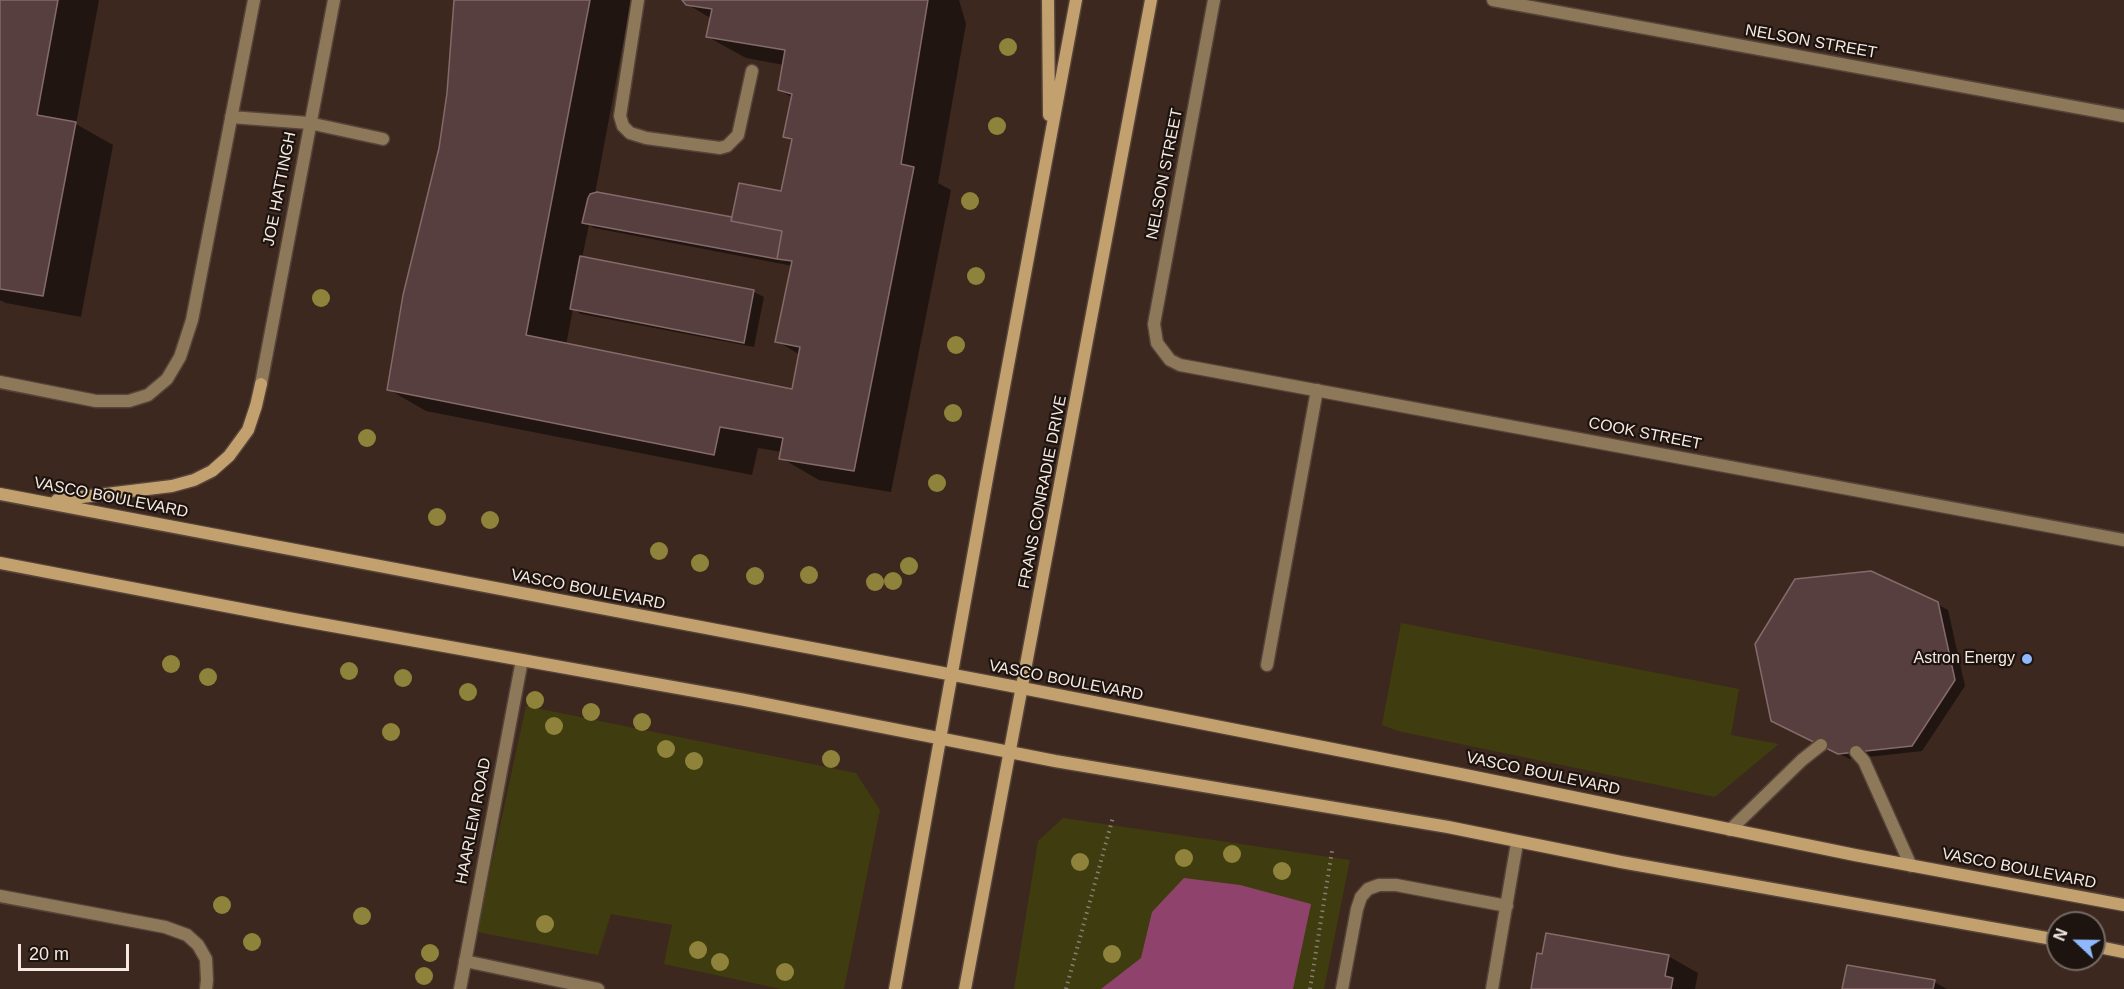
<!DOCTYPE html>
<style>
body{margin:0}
#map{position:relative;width:2124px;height:989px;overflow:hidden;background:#3c281e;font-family:Helvetica,sans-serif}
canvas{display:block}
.north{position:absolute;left:2046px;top:911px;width:60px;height:60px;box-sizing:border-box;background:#1d140f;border:2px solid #746963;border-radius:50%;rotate:292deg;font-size:16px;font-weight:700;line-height:24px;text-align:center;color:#f6e9e2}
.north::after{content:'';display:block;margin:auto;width:21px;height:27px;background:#8fb8fd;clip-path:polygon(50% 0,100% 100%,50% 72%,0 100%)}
.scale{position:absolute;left:18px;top:944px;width:111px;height:27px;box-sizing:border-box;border:3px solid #f6e9e2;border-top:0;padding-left:8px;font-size:18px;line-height:21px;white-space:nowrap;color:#f6e9e2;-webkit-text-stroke:4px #1d140f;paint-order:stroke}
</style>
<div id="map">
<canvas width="2124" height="989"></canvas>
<div class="north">N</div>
<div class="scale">20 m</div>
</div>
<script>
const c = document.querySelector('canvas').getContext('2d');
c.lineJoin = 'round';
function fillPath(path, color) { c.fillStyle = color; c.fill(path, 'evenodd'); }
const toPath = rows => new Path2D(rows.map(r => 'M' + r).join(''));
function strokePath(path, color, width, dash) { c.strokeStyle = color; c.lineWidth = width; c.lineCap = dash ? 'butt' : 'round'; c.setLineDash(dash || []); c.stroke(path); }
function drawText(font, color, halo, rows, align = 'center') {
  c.font = font + ' Helvetica,sans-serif'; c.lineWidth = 4.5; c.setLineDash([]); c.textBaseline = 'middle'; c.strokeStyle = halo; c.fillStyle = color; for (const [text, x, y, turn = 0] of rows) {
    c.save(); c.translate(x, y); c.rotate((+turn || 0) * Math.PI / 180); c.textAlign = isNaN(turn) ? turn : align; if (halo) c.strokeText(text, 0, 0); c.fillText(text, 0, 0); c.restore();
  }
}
fillPath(toPath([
 [1401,623,1739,689,1731,735,1779,744,1715,797,1398,731,1382,725],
 [526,706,856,773,880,810,844,989,781,989,664,964,672,925,611,914,598,955,477,932],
 [1063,818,1350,860,1324,989,1014,989,1038,841]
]), '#3f3d0f');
fillPath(toPath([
 [1184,878,1240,885,1311,904,1293,989,1101,989,1141,958,1152,912]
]), '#8f436c');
fillPath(toPath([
 [0,0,99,0,76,124,113,145,81,317,6,303,0,300],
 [455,0,631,0,595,194,733,219,782,193,793,141,785,137,793,98,779,90,784,65,746,58,708,37,712,19,687,4,684,0,959,0,966,24,938,183,951,190,891,492,819,480,781,458,782,452,758,448,752,475,426,411,388,389,440,149,449,93],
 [589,225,594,228,793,266,777,341,800,355,793,391,566,345,573,309,581,314,754,347,764,297,754,292,582,258],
 [1937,604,1948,610,1965,686,1922,751,1850,759,1783,727],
 [1668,956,1698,973,1695,989,1532,989],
 [1934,982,1947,989,1844,989]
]), '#0007');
const building = toPath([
 [0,0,58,0,37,115,76,122,43,296,0,289,0,0],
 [454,0,590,0,526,335,792,389,800,347,775,342,792,261,777,259,782,231,731,221,739,183,781,191,792,139,783,137,792,94,778,90,785,50,706,37,712,9,686,5,682,0,928,0,901,164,914,167,854,471,779,459,783,438,720,427,714,455,387,390,403,295,439,148,447,93,454,0],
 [597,192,732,217,731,221,782,231,777,259,582,223,588,198,590,194,597,192],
 [580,256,754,290,744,343,570,309,580,256],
 [1871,571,1938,602,1955,680,1912,746,1838,754,1771,721,1755,644,1795,579,1871,571],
 [1546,933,1669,955,1665,976,1673,978,1671,989,1531,989,1537,953,1542,954,1546,933],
 [1847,965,1935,980,1933,989,1842,989,1847,965]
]);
fillPath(building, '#583f3f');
strokePath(building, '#856a6a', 1.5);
const lane = toPath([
 [638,0,620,116,623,126,630,133,646,138,720,148,727,146,738,135,752,71],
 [231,117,309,123,383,139],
 [0,382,96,401,129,401,148,395,167,379,180,357,192,320,254,0],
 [261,384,334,0],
 [1267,665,1317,390],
 [1856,752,1864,761,1911,866],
 [1730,830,1802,760,1821,745],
 [465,961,598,989],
 [1342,989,1357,909,1361,897,1368,889,1379,885,1396,885,1507,906],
 [1492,989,1517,843]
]);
const street = toPath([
 [1214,0,1154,324,1157,343,1170,360,1180,365,2124,540],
 [1493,0,2124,116],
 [0,896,165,927,187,935,198,945,206,959,207,980,206,989],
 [460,989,522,660]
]);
const secondary = toPath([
 [1048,0,1049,115],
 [0,494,1022,688,1465,775,1855,855,2124,905],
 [57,500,172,486,194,480,212,471,229,456,248,430,256,406,261,384],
 [0,563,288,618,745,700,1055,761,1448,827,1621,862,2058,940],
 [2094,946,2124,952],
 [895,989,988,473,1076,0],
 [965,989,1151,0]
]);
strokePath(lane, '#564339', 15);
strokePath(street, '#564339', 15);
strokePath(secondary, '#564339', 15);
strokePath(toPath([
 [1066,989,1113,817],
 [1310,989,1332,851]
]), '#8c7b72', 4, [1.5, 4.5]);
strokePath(lane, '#8d7859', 12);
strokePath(street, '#8d7859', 12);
strokePath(secondary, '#c3a16f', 12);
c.fillStyle = '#8f833b';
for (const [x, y] of [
 [1008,47],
 [997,126],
 [970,201],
 [976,276],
 [321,298],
 [956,345],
 [953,413],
 [367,438],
 [937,483],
 [437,517],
 [490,520],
 [659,551],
 [700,563],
 [909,566],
 [809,575],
 [755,576],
 [893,581],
 [875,582],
 [171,664],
 [349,671],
 [208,677],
 [403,678],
 [468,692],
 [535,700],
 [591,712],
 [642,722],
 [554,726],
 [391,732],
 [666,749],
 [831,759],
 [694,761],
 [1232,854],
 [1184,858],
 [1080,862],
 [1282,871],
 [222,905],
 [362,916],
 [545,924],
 [252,942],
 [698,950],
 [430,953],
 [1112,954],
 [720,962],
 [785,972],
 [424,976]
]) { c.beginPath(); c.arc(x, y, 9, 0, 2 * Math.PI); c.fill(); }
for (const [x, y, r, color] of [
 [2027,659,6,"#8fb8fd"]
]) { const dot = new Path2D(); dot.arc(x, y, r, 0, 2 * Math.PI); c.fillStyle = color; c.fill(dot); strokePath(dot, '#1d140f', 2); }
drawText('16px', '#f6e9e2', '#1d140f', [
 ["NELSON STREET",1811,42,10],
 ["NELSON STREET",1165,174,-79],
 ["JOE HATTINGH",280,189,-79],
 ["COOK STREET",1645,434,11],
 ["FRANS CONRADIE DRIVE",1043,492,-79],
 ["VASCO BOULEVARD",111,498,11],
 ["VASCO BOULEVARD",588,590,11],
 ["VASCO BOULEVARD",1066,681,11],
 ["VASCO BOULEVARD",1543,774,12],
 ["HAARLEM ROAD",474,821,-79],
 ["VASCO BOULEVARD",2019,869,11]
]);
drawText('16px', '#f6e9e2', '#1d140f', [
 ["Astron Energy",2015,659]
], 'right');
</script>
